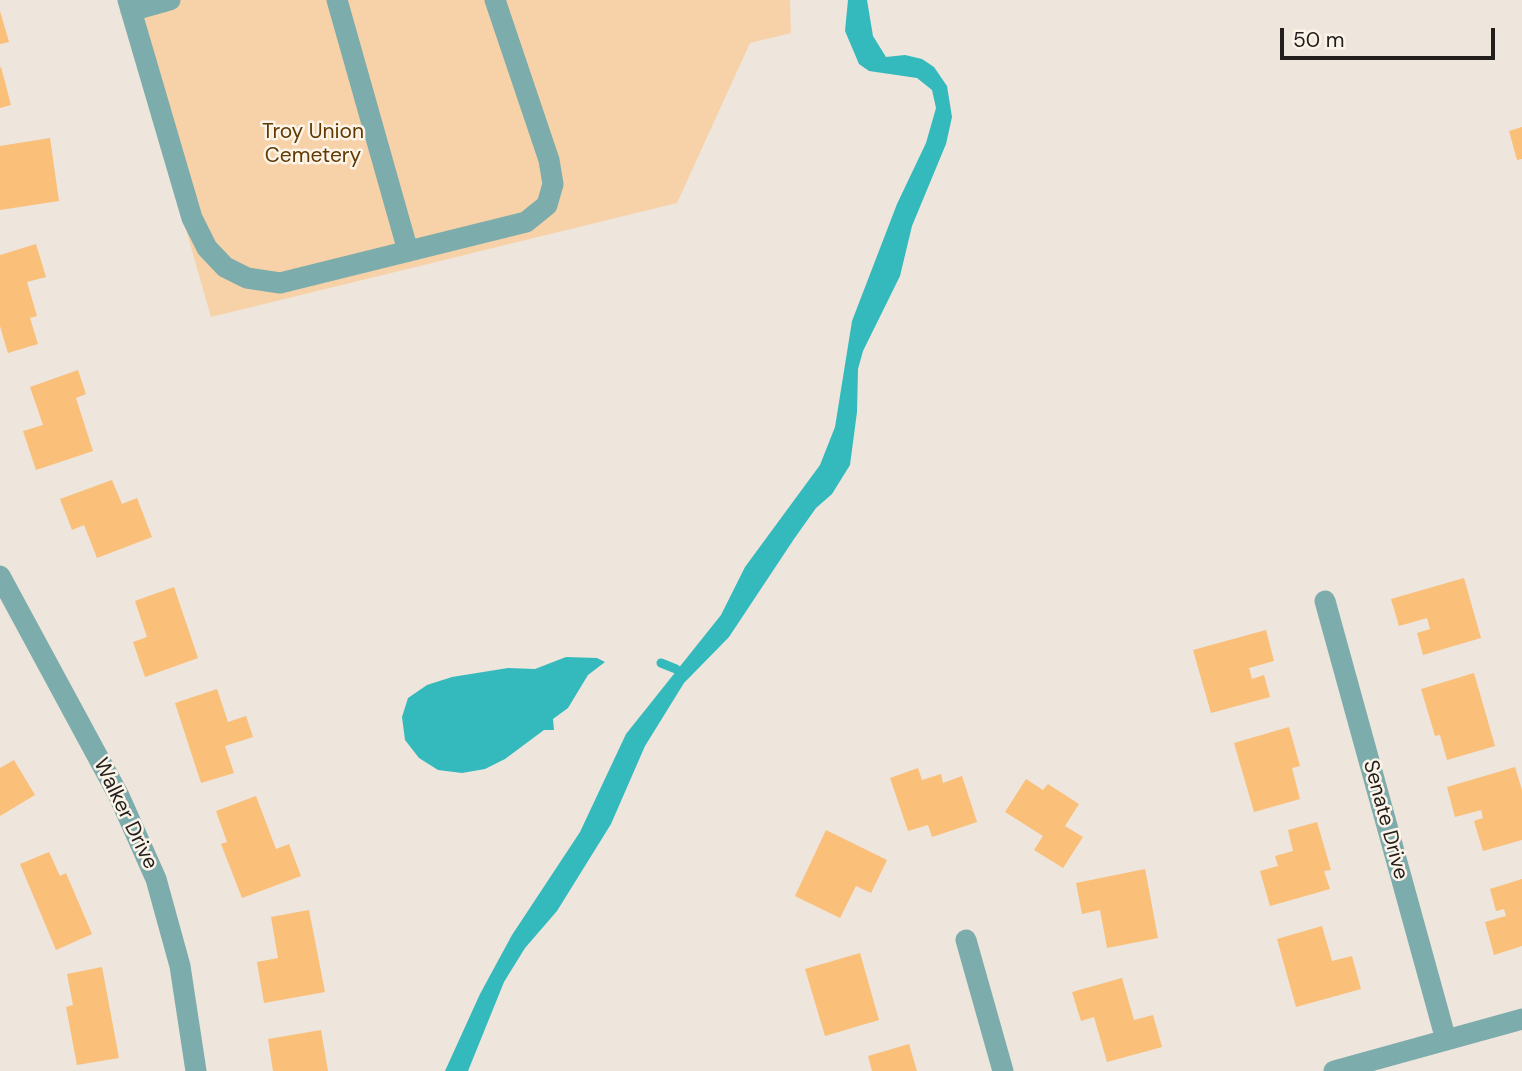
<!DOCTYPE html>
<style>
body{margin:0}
#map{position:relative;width:1522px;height:1071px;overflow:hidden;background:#eee5dc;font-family:"DM Sans",sans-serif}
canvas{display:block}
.scale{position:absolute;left:1280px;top:28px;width:215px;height:32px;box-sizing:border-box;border:4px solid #221e1b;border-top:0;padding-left:9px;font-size:21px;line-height:24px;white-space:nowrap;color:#221e1b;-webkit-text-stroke:5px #fcf3e9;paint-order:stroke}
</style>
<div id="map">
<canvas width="1522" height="1071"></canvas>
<div class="scale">50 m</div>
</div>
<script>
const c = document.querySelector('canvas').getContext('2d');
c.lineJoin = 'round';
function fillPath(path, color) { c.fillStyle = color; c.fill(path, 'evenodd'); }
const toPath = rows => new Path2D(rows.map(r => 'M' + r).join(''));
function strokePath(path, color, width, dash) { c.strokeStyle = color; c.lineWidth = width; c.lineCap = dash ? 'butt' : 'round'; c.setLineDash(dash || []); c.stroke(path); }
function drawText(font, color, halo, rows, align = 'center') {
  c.font = font + ' "DM Sans",sans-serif'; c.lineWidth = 5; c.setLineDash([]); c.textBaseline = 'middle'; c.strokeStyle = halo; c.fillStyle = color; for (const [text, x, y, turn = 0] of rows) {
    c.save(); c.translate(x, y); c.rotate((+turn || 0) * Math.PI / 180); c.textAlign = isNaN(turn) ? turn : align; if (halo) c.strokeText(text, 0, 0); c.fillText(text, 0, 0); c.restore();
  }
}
fillPath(toPath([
 [120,0,790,0,791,33,750,43,677,203,211,317]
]), '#f7d2a9');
fillPath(toPath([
 [848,0,867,0,873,36,886,57,905,55,922,59,934,67,947,86,952,117,946,144,912,226,900,276,863,351,858,369,857,412,850,465,832,494,816,508,794,539,729,637,684,683,645,746,611,824,557,911,525,948,504,982,468,1071,445,1071,480,994,512,935,580,832,626,734,721,615,745,567,820,465,835,427,852,321,897,204,926,143,936,108,932,90,917,78,869,71,859,64,845,31],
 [566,657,597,658,605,662,588,675,568,708,553,719,554,730,544,730,505,759,485,769,462,773,438,770,419,758,405,740,402,717,408,698,427,685,452,677,508,668,535,669]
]), '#34babd');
strokePath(toPath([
 [661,663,676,669]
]), '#34babd', 9);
fillPath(toPath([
 [0,11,9,42,0,44],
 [1,67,11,105,0,108,0,68],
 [1522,127,1522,159,1517,160,1509,131],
 [50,138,59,201,0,210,0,146],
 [36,244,46,277,27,282,37,316,30,318,38,344,8,353,0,326,0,255],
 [78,370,86,394,76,398,93,451,36,470,23,431,43,425,30,387],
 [112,480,122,504,137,498,152,537,97,558,84,525,72,530,60,499],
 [1464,578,1481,638,1423,655,1417,633,1430,629,1427,618,1399,626,1391,599],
 [174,587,198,658,145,677,133,642,147,637,135,601],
 [1266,630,1274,661,1249,668,1252,679,1264,675,1270,697,1211,713,1193,650],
 [1474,673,1495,746,1447,760,1440,735,1435,736,1421,689],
 [217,689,228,722,246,716,253,737,225,746,234,773,201,783,175,703],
 [1289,727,1300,766,1292,768,1300,799,1254,812,1234,743],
 [14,760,35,795,0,816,0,768],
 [1515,767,1522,790,1522,840,1483,851,1474,821,1483,818,1481,810,1455,817,1447,787],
 [918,768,922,780,941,774,943,783,962,776,977,822,932,837,928,825,908,831,890,778],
 [1026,779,1043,790,1048,784,1079,804,1065,826,1083,837,1063,868,1034,850,1043,836,1005,812],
 [256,796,276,849,289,844,301,876,242,898,221,844,227,842,216,811],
 [1317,822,1331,870,1324,871,1330,889,1270,906,1260,871,1278,866,1275,856,1293,851,1288,830],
 [826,830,887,860,871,893,856,886,840,918,795,896],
 [49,852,60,876,66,873,92,934,56,950,20,864],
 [1145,869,1158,938,1107,948,1100,910,1082,914,1076,883],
 [1522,879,1522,946,1494,955,1485,922,1506,916,1504,909,1496,911,1490,889],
 [309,910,325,992,264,1003,257,962,278,958,271,917],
 [1322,926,1332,961,1352,956,1361,989,1296,1007,1277,939],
 [860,953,879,1020,825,1036,805,969],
 [102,967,119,1058,77,1065,66,1007,73,1005,67,974],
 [1122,978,1134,1020,1153,1015,1162,1047,1107,1062,1094,1017,1081,1021,1072,992],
 [321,1030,328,1071,273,1071,268,1039],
 [909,1044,917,1071,872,1071,868,1056]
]), '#fabf79');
strokePath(toPath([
 [128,0,192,218,207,248,225,267,247,278,280,283,526,222,547,205,553,184,549,160,495,0],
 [337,0,408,251],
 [131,11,170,0],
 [0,576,119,796,156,879,180,966,196,1071],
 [1325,601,1446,1040],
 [966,940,1003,1071],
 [1334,1071,1522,1019]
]), '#7dacac', 21);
drawText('21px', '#603a00', '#fcf3e9', [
 ["Troy Union",313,132],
 ["Cemetery",313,156]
]);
drawText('21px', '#221e1b', '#fcf3e9', [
 ["Walker Drive",125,814,64],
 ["Senate Drive",1385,820,75]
]);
</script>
